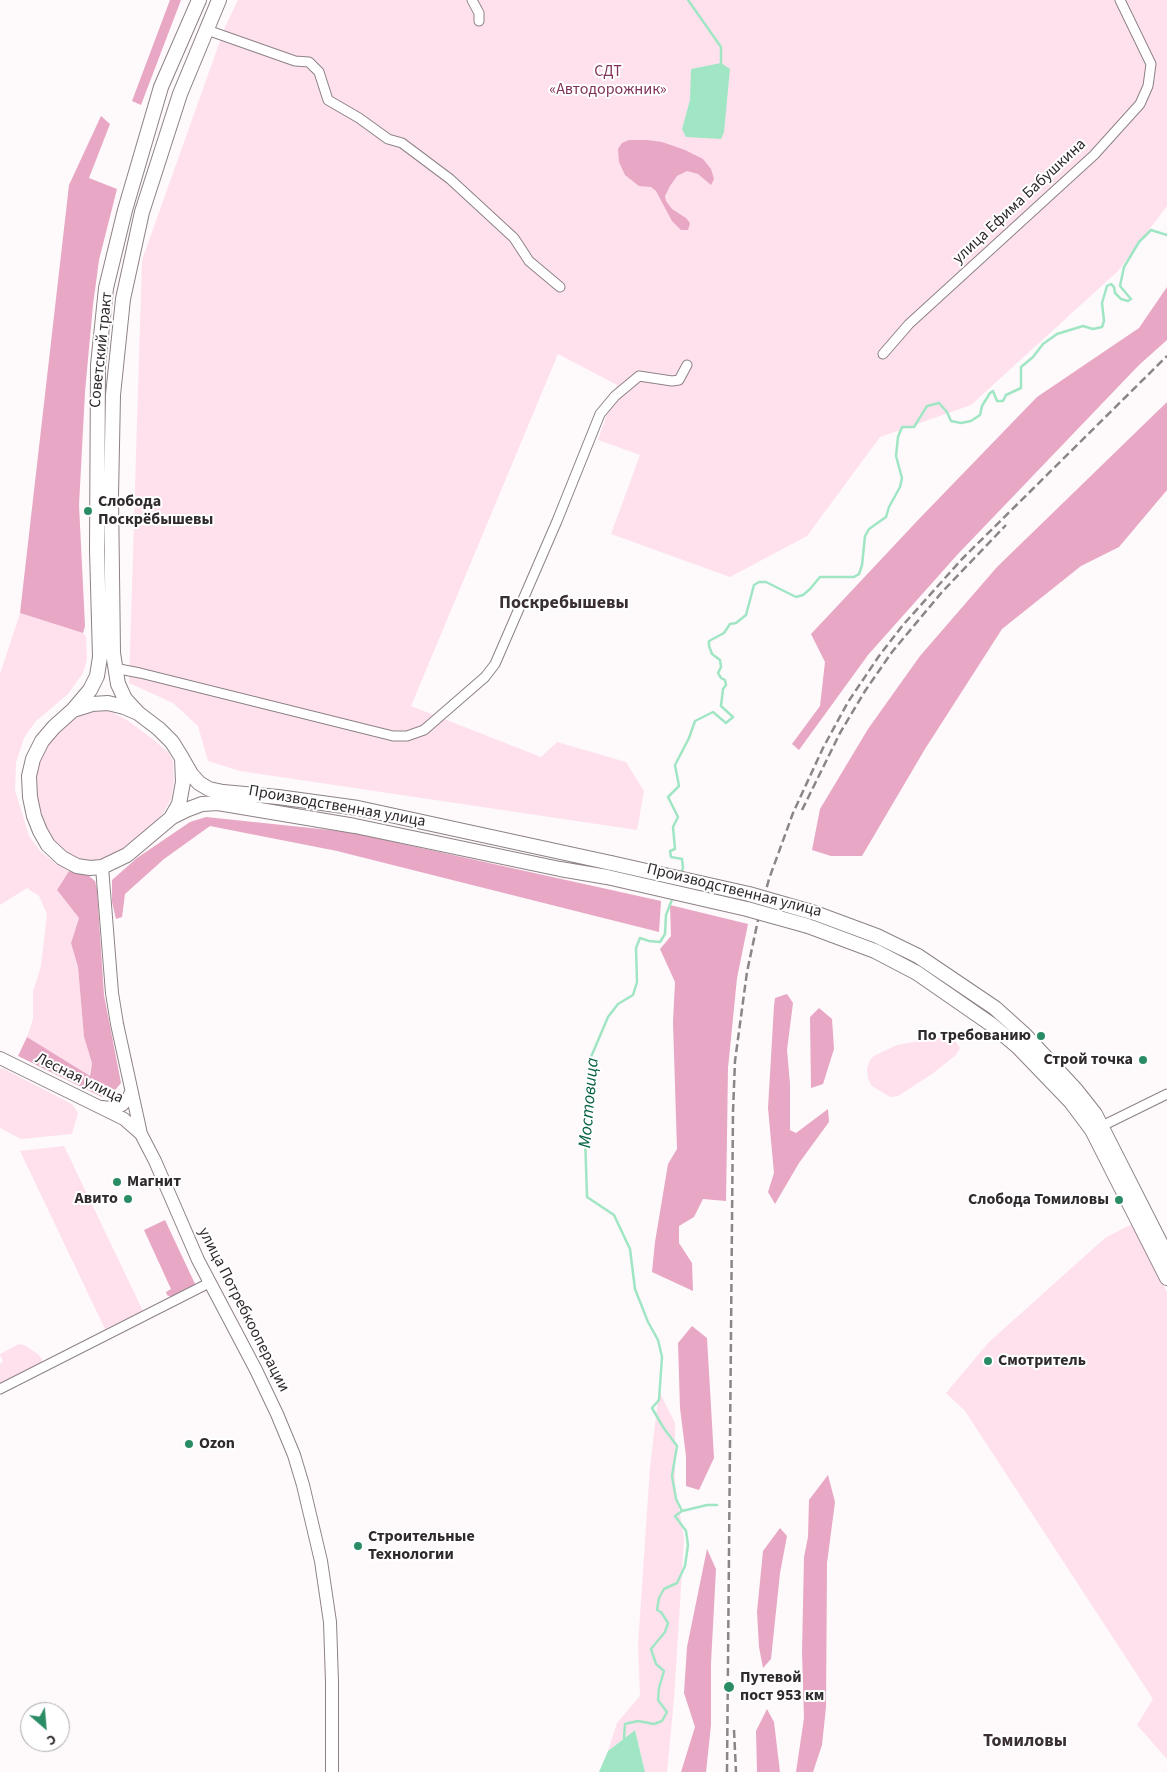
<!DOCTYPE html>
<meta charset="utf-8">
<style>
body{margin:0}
#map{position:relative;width:1167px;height:1772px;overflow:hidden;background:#fef9fb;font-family:"Source Sans 3",sans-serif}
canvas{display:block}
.north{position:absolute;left:20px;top:1702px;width:50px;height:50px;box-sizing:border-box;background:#fff;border:1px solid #acaaab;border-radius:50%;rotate:153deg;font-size:14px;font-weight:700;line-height:20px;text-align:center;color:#2f2a2c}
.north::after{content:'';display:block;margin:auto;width:18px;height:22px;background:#2a8c65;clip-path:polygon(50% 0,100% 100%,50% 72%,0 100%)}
</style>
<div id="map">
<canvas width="1167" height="1772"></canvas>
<div class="north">С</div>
</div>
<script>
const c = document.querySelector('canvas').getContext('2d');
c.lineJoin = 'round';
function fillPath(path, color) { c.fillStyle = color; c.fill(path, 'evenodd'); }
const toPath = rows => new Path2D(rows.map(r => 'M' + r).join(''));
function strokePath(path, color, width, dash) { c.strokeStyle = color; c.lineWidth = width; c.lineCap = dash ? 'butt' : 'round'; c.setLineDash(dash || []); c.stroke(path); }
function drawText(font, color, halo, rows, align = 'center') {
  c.font = font + ' "Source Sans 3",sans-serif'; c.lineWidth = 4; c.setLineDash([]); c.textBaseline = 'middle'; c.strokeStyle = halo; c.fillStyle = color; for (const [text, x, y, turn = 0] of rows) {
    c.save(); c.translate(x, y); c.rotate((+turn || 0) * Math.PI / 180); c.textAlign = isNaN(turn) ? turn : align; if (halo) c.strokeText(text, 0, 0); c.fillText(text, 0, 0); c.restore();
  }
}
fillPath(toPath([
 [238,0,1167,0,1167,206,1118,271,971,405,880,437,807,536,730,577,611,534,640,455,598,440,617,385,558,354,411,706,541,757,557,742,626,762,644,791,637,830,240,771,208,761,198,726,173,703,129,683,142,260,225,27],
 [20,613,83,633,86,637,87,659,83,673,68,694,36,721,24,738,16,763,15,790,29,836,41,852,55,863,69,871,57,890,79,918,71,943,78,967,84,1037,92,1063,89,1076,27,1037,33,1019,33,992,41,966,47,914,39,896,27,888,0,905,0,674],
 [93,710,109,711,127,720,150,737,168,752,173,761,174,781,171,799,163,813,142,837,102,861,91,862,79,860,67,854,54,842,47,832,36,794,36,772,40,757,51,741,77,716],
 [936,1038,947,1038,956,1042,960,1048,956,1055,932,1074,898,1096,890,1097,872,1086,868,1079,867,1069,870,1060,874,1056,897,1045],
 [2,1068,72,1104,78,1113,72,1134,21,1139,0,1128,0,1069],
 [64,1146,143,1311,105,1329,20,1151],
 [1132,1224,1167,1292,1167,1759,1137,1725,1153,1699,965,1411,946,1393,989,1342,1105,1238],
 [19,1344,24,1345,38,1354,42,1359,41,1364,0,1384,0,1364,3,1362,0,1354],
 [659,1391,675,1423,675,1484,684,1539,674,1699,667,1772,645,1772,635,1730,608,1751,617,1723,640,1696,638,1646,650,1467]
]), '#ffe1ee');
fillPath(toPath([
 [170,0,181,0,141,105,132,101],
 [101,116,110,124,89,178,117,189,99,260,93,305,85,392,79,505,85,626,83,633,20,613,69,185],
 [629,140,647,140,662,142,685,150,703,159,711,169,714,179,711,185,698,174,687,171,677,176,670,186,665,196,666,201,672,209,686,218,690,223,688,230,681,230,672,221,656,191,651,187,639,186,625,175,619,162,618,149,622,143],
 [1167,287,1167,340,1139,365,957,555,868,655,799,750,792,744,820,706,825,662,811,634,919,519,1037,397,1139,328],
 [1167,402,1167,490,1119,547,1081,566,1002,629,925,749,862,856,831,856,812,850,820,809,868,729,920,656,997,567],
 [206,817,349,832,661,901,659,932,337,851,210,826,164,859,125,894,122,917,116,919,112,902,112,880,137,858,190,822],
 [69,871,89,876,95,881,97,889,104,995,121,1083,112,1094,102,1097,18,1056,27,1037,90,1076,92,1063,84,1037,78,967,71,943,79,918,57,890],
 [670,905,748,924,737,978,728,1068,726,1201,703,1199,694,1217,679,1226,679,1243,692,1263,693,1291,652,1272,655,1242,668,1164,677,1149,673,1022,675,982,660,949,671,936],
 [787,994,793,1003,787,1050,790,1084,790,1130,796,1133,828,1109,829,1122,799,1163,775,1204,768,1192,774,1173,768,1108,774,1006,775,998],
 [819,1008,832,1019,834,1049,823,1084,811,1088,810,1017],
 [165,1220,196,1286,171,1297,167,1295,166,1292,171,1289,144,1230],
 [692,1326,707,1338,714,1458,699,1490,686,1486,686,1456,680,1408,678,1343],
 [828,1475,835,1502,827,1563,826,1707,822,1745,813,1772,796,1772,804,1718,802,1652,804,1557,808,1537,809,1500],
 [780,1528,787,1536,780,1573,771,1659,763,1668,759,1647,757,1612,763,1551],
 [707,1549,716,1569,711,1663,711,1725,706,1772,681,1772,695,1727,684,1693,687,1647],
 [767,1709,774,1722,780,1772,757,1772,756,1731]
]), '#e8a7c4');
fillPath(toPath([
 [721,63,730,69,724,132,721,139,686,137,682,129,690,100,691,69],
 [635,1730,645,1772,599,1772,608,1751]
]), '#a0e6c4');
strokePath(toPath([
 [688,0,721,47,721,63],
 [681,873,683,868,682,859,671,857,670,851,675,849,673,827,678,817,668,797,679,786,675,765,689,738,695,721,713,712,726,723,733,717,721,706,723,689,726,685,725,680,721,678,718,673,721,667,720,660,712,654,709,646,709,641,724,633,730,624,736,623,746,615,754,585,759,582,766,582,796,597,803,595,810,589,820,577,854,577,859,574,862,565,865,536,869,529,886,517,889,507,900,487,902,478,896,456,898,437,902,427,914,427,927,406,939,403,947,412,951,421,961,423,971,421,980,415,982,406,990,393,993,391,997,401,1003,401,1006,395,1021,388,1021,367,1033,357,1043,344,1057,334,1083,326,1093,329,1102,327,1104,321,1102,303,1107,286,1111,284,1114,287,1115,293,1121,299,1128,301,1131,299,1120,286,1124,267,1139,242,1151,230,1167,235],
 [682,1511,707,1505,717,1505],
 [626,1740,624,1738,625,1724,638,1721,654,1724,662,1721,667,1712,658,1700,659,1688,664,1671,656,1664,651,1649,665,1632,668,1623,661,1612,657,1610,659,1598,664,1589,677,1583,685,1566,688,1545,686,1531,675,1516,682,1511,676,1499,672,1476,677,1446,663,1427,652,1408,659,1400,662,1357,658,1340,648,1322,635,1289,630,1249,614,1215,587,1197,585,1135,591,1057,608,1017,618,1004,633,995,637,982,636,948,640,938,649,941,660,942,665,934,666,915,673,897]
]), '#a0e6c4', 2.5);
const minor = toPath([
 [472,0,479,13,479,21],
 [207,30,295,61,309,62,319,72,328,100,359,118,388,139,402,143,450,179,514,238,529,261,560,287],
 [883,354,909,324,1094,155,1140,104,1148,86,1151,64,1120,0],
 [114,668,140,673,393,736,407,736,424,730,485,677,495,664,557,521,600,414,615,396,639,376,672,381,679,380,687,365],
 [1098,1128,1167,1094],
 [0,1389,209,1283]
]);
const secondary = toPath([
 [102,867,112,993,117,1024,141,1134,155,1161,198,1260,256,1370,277,1414,294,1455,303,1485,321,1561,330,1622,332,1682,332,1772],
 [0,1058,124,1119,141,1134],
 [102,1107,110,1108,122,1105,128,1099,131,1092]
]);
const trunk = toPath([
 [108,703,124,707,138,713,159,729,172,742,182,758,183,782,179,804,171,818,127,855,102,867,90,868,77,866,62,858,48,845,40,831,34,816,30,797,29,776,33,759,42,741,54,727,73,710,92,704,108,703],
 [73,710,90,690,97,676,100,657,97,550,98,365,106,288,125,210,161,87,199,0],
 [138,713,125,699,118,684,113,653,111,495,113,395,123,299,142,212,180,94,219,0],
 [183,760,191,774,199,783,209,789,223,792,278,797,358,808,611,863],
 [172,817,186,810,202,804,218,803,355,826,560,869,607,877],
 [815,913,877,936,918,956,995,1008,1025,1035,1076,1090,1095,1114,1167,1256],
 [808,926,875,951,917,973,992,1025,1018,1047,1071,1102,1092,1130,1167,1278]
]);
strokePath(minor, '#8d8286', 11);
strokePath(secondary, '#8d8286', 14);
strokePath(trunk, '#8d8286', 16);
strokePath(minor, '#fff', 9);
strokePath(secondary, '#fff', 12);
strokePath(trunk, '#fff', 14);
strokePath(toPath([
 [802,810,840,733,865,691,892,652,942,592,1006,525],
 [734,1730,736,1772],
 [727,1772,733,1112,735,1061,747,972,758,920,769,879,793,813,823,748,848,702,879,656,903,625,962,559,1167,356]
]), '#8a8587', 2.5, [8, 4]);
const trunkBridge = toPath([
 [611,863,749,894,815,913],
 [607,877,747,909,808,926]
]);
strokePath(trunkBridge, '#8d8286', 16, []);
strokePath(trunkBridge, '#fff', 14);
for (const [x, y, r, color] of [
 [88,511,5,"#2a8c65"],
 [1041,1036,5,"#2a8c65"],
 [1143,1060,5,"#2a8c65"],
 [117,1182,5,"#2a8c65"],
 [128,1199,5,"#2a8c65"],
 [1119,1200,5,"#2a8c65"],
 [988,1361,5,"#2a8c65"],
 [189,1444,5,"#2a8c65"],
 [358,1546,5,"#2a8c65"],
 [729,1687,6,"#2a8c65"]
]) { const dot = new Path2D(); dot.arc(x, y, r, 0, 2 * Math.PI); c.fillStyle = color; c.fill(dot); strokePath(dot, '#fff', 2); }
drawText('16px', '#80345b', '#fff', [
 ["СДТ",608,72],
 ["«Автодорожник»",608,90]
]);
drawText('16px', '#2f2a2c', '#fff', [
 ["улица Ефима Бабушкина",1020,202,-43],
 ["Советский тракт",102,350,-84],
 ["Производственная улица",337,807,10],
 ["Производственная улица",734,891,14],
 ["Лесная улица",79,1079,26],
 ["улица Потребкооперации",243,1310,63]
]);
drawText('bold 16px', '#2f2a2c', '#fff', [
 ["Слобода",98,502],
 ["Поскрёбышевы",98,520],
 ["По требованию",1031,1036,"right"],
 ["Строй точка",1133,1060,"right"],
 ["Магнит",127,1182],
 ["Авито",118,1199,"right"],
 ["Слобода Томиловы",1109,1200,"right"],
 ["Смотритель",998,1361],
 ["Ozon",199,1444],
 ["Строительные",368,1537],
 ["Технологии",368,1555],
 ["Путевой",740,1678],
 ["пост 953 км",740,1696]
], 'left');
drawText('bold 18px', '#3a3034', '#fff', [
 ["Поскребышевы",564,604],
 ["Томиловы",1025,1742]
]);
drawText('italic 18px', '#076143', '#fff', [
 ["Мостовица",590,1103,-85]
]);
</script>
